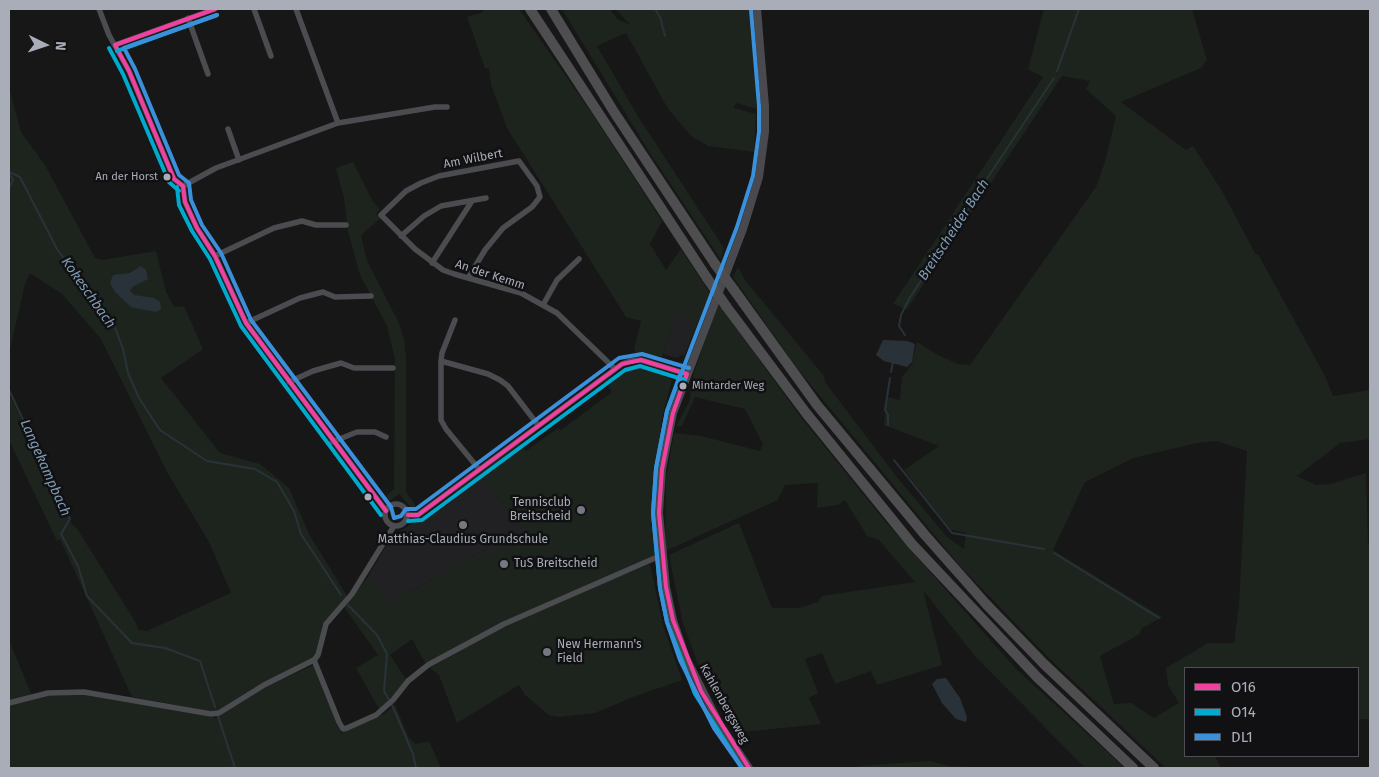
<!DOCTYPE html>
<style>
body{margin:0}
#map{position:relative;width:1379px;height:777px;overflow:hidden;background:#171717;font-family:"Fira Sans",sans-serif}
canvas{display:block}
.frame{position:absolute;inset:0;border:10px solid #a8adb8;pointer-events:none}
.legend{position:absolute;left:1184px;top:667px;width:175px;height:90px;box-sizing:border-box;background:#111113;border:1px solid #4d4f55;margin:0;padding:6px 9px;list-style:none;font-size:15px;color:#a8adb8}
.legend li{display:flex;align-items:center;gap:10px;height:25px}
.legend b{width:25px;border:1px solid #4d4f55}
.north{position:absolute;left:20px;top:20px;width:50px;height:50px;-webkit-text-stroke:4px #111113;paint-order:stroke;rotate:94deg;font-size:14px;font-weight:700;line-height:20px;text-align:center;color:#a8adb8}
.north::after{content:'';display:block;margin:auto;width:18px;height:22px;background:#a8adb8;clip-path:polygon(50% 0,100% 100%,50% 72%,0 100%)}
</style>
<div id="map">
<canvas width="1379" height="777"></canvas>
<div class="frame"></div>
<ul class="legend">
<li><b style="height:6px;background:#f240a1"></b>O16</li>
<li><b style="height:6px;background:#00a9ce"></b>O14</li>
<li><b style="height:6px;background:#3a90db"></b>DL1</li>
</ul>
<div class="north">N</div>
</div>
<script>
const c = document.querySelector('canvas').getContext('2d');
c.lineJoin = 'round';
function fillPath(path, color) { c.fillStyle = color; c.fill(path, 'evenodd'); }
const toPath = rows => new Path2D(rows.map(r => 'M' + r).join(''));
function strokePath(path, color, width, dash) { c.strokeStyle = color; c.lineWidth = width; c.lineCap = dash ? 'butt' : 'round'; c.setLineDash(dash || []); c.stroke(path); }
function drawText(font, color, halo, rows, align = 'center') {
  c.font = font + ' "Fira Sans",sans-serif'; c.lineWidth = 5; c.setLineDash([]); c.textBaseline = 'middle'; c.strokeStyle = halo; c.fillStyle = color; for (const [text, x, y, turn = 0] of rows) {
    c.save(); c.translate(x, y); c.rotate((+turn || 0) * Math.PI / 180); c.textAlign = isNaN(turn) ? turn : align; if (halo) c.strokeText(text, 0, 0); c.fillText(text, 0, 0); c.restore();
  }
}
fillPath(toPath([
 [675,314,694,320,682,355,677,358,663,354],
 [480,473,523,532,490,557,485,550,390,603,367,578,390,539,419,518,428,518,452,502,456,490]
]), '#212123');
fillPath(toPath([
 [482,9,519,9,593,115,662,221,650,244,666,270,681,249,710,293,684,356,682,355,693,320,675,314,662,357,637,353,634,350,641,321,626,317,507,128,491,85,489,68,485,68,467,17,483,12],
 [562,9,610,9,617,19,630,25,616,9,749,9,757,109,736,103,734,108,756,114,754,152,708,146,691,136,668,109,626,33,597,46,639,118,724,248,721,260,648,150],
 [1044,9,1192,9,1207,60,1201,68,1121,102,1186,150,1193,146,1222,191,1256,255,1258,254,1325,376,1333,396,1370,390,1370,439,1340,443,1297,476,1316,485,1331,484,1366,473,1368,545,1370,544,1370,722,1366,719,1358,719,1358,668,1185,668,1185,756,1215,756,1221,768,1166,768,1048,657,960,566,797,368,733,277,738,267,745,280,824,376,825,382,896,476,947,537,964,549,966,533,952,530,947,526,904,470,939,446,884,425,887,397,900,400,902,377,912,364,917,342,938,355,958,364,970,365,1096,187,1105,162,1116,116,1086,89,1090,81,1062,76,907,309,893,304,1043,77,1028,69],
 [1217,441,1247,451,1239,605,1234,643,1208,643,1166,668,1168,685,1179,703,1154,718,1131,703,1114,704,1100,656,1140,634,1141,629,1162,617,1053,550,1085,482,1133,458,1197,443],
 [9,87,21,132,45,165,95,258,102,260,156,251,166,292,174,307,184,306,203,349,161,378,220,453,260,464,289,488,309,534,347,596,323,624,316,654,312,659,263,688,314,665,341,733,384,714,395,705,409,738,416,744,429,741,441,768,9,768,9,640,33,698,63,692,89,694,217,718,215,712,132,697,60,539,57,541,9,440,9,394,71,523,78,530,136,623,138,630,147,631,231,593,209,542,167,472,101,339,62,294,30,273,25,284,9,354],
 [353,162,373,202,380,209,376,214,381,218,361,235,367,261,398,321,404,339,406,356,406,492,416,506,412,509,399,494,387,503,384,498,394,489,395,359,387,326,360,275,348,231,344,198,336,168],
 [718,303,800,416,884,520,1016,669,1125,768,1085,768,974,655,923,590,942,665,877,685,871,671,835,684,822,653,805,659,818,693,809,698,821,724,734,733,699,667,683,624,669,555,739,523,772,608,799,608,818,602,822,596,915,582,879,540,867,536,845,500,838,505,817,508,818,483,785,485,778,500,665,551,666,478,674,433,701,436,760,451,763,444,745,409,695,397,682,426,676,426,689,402,694,373],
 [640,365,656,368,672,380,662,418,656,465,653,510,655,556,620,576,650,564,663,625,682,680,633,697,595,713,559,717,549,715,525,695,519,685,457,723,439,675,430,668,488,635,426,664,412,639,390,655,406,679,392,698,379,709,356,668,378,655,344,607,367,578,390,603,485,550,490,556,523,532,480,473,520,443,526,451,558,428,561,430,612,392,604,381,627,367],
 [930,761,949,766,973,767,860,768,858,766]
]), '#1d241e');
fillPath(toPath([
 [141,266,146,270,148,279,132,287,130,291,134,295,154,298,160,302,161,309,156,312,131,307,115,292,110,283,113,275,130,273],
 [883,340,907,341,915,344,912,362,907,367,884,361,876,355],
 [946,678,960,698,967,717,966,722,956,719,942,703,932,684,937,679]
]), '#2a3239');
strokePath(toPath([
 [655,9,660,17,665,36],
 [1057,71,1079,9],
 [9,172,20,177,57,249,114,325,123,349,128,373,139,398,160,430,207,461,255,469,277,482,294,511,301,534,341,595],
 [9,188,13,180,10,175],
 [905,335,899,326,901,315,909,299,972,203,973,195,980,189,1054,78],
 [891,372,893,362],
 [9,390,70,519,61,534,78,566,87,596,132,643,165,648,200,661,215,707],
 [888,425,888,415,885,410,890,378],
 [894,460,952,533,1044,549],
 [1054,553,1159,618],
 [348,605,377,635,387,654,384,691,393,707,413,754,416,768],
 [218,716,235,768]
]), '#2a3239', 2);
strokePath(toPath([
 [99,9,109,35,129,71,174,179,183,186],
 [254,9,271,56],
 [296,9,338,123],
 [188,18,208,74],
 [115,45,215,9],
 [228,129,239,160],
 [183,186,185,202,197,228,215,256,246,323,386,511],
 [183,186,216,168,338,123,435,107,447,107],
 [401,236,424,216,441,206,486,198],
 [215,256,274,228,302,221,316,225,346,225],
 [432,263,472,201],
 [468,278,485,250,503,228,532,207,540,197,537,186,519,161,439,176,421,183,406,191,381,215,415,249,443,270,454,274,521,293,557,313,615,369],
 [543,305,557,280,579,259],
 [246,323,300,298,323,292,335,297,371,296],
 [441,361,442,353,455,320],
 [289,382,313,371,341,363,354,368,393,368],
 [332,442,357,432,375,432,386,437],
 [478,468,446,429,441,420,441,361,488,374,500,380,508,386,538,425],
 '385 515a11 11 0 1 1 22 0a11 11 0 1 1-22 0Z',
 [408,515,418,515,622,364,630,361,641,360,687,374],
 [314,660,339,722,343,729,347,728,376,715,393,700,408,681,428,665,504,624,662,555],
 [9,703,48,693,84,692,211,714,219,713,264,685,314,660,318,655,326,624,352,594,394,526]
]), '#4b4c50', 5.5);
strokePath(toPath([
 [749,768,720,725,686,658,673,620,666,587,659,513,662,469,673,413,743,229,759,177,765,132,765,106,757,9]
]), '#4a4a4e', 8);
strokePath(toPath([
 [530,9,707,278],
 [551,9,614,112,715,264],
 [734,290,817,405,925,535,986,604,1044,664,1154,768],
 [726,306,806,413,912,544,1037,677,1133,768]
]), '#4e4e51', 10);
strokePath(toPath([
 [715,264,734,290],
 [707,278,726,306]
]), '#4e4e51', 10);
strokePath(toPath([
 [115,45,129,71,174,179,183,186],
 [115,45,215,9],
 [183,186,185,202,197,228,215,256,246,323,386,511],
 [687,374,673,413,662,469,659,513,666,587,673,620,701,691,749,768],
 [408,515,418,515,622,364,641,360,687,374]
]), '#f240a1', 4);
strokePath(toPath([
 [109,48,123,74,169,182,179,191],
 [117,51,217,15],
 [177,187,179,205,192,231,210,259,241,326,381,515],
 [681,372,667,411,656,469,653,513,660,588,667,622,695,694,742,768],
 [408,521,422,520,625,370,640,366,685,380]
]), '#00a9ce', 4);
strokePath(toPath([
 [217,15,124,48,135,69,179,175,189,183,191,200,202,225,221,253,251,320,391,507,394,518,401,516,406,509,416,509,619,358,642,354,689,368],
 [742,768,714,728,680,660,667,622,660,588,653,513,656,468,667,411,737,227,753,176,759,132,759,106,751,10]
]), '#3a90db', 4);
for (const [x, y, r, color] of [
 [167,177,4.5,"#a8adb8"],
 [683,386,4.5,"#a8adb8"],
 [368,497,4.5,"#a8adb8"],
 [581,510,5,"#757880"],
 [463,525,5,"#757880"],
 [504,564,5,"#757880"],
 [547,652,5,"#757880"]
]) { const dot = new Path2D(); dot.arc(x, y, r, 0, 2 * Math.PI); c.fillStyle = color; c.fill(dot); strokePath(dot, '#111113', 2); }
drawText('11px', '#a8adb8', '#111113', [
 ["An der Horst",158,177],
 ["Mintarder Weg",692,386,"left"]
], 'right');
drawText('12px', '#a8adb8', '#111113', [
 ["Am Wilbert",473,159,-11],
 ["An der Kemm",490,275,18],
 ["Kahlenbergsweg",724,704,61]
]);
drawText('12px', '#a8adb8', '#111113', [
 ["Tennisclub",571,503,"right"],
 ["Breitscheid",571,517,"right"],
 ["Matthias-Claudius Grundschule",463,540,"center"],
 ["TuS Breitscheid",514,564],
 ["New Hermann's",557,645],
 ["Field",557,659]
], 'left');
drawText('italic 14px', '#7f9bb3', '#111113', [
 ["Breitscheider Bach",954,230,-57],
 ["Kokeschbach",88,293,55],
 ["Langekampbach",45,468,66]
]);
</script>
